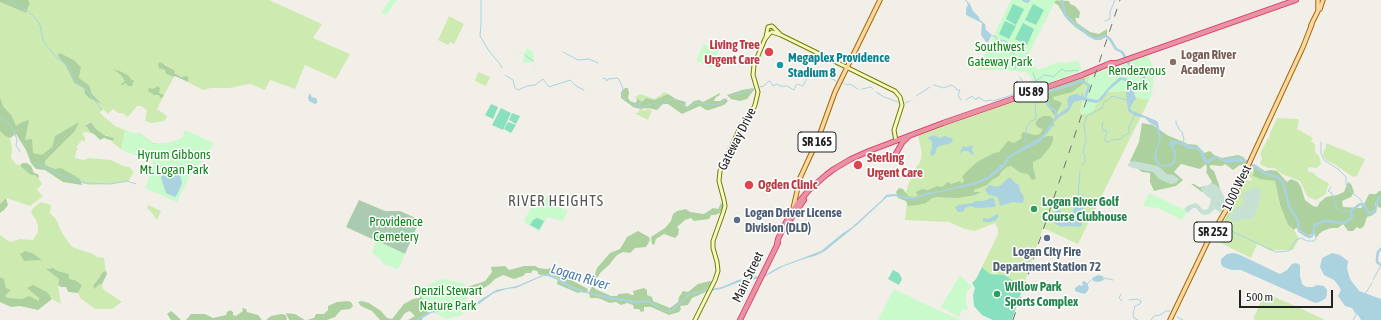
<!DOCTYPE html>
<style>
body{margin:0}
#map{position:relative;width:1381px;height:320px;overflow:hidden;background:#f2efe9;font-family:"Asap Condensed",sans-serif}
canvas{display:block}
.scale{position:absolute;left:1239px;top:290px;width:94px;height:18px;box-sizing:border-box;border:2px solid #222;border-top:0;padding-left:5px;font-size:12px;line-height:14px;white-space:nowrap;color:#222;-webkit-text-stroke:3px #fff;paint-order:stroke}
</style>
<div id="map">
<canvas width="1381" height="320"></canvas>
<div class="scale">500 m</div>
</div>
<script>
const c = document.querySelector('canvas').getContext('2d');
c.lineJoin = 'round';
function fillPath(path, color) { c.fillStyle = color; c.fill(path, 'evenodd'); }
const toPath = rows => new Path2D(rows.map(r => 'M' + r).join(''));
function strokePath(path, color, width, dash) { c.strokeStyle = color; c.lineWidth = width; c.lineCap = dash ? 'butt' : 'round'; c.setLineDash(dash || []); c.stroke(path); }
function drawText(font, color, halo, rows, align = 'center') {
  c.font = font + ' "Asap Condensed",sans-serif'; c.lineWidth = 3; c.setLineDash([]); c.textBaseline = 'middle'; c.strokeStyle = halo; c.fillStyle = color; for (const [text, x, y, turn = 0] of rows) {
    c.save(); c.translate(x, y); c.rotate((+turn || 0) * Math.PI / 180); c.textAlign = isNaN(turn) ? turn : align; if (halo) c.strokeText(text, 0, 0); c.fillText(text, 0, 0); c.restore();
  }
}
fillPath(toPath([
 [28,0,269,0,322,24,313,38,350,54,336,79,305,65,295,89,270,80,265,90,250,84,229,88,211,88,203,90,188,82,188,77,183,77,174,73,174,71,165,64,162,68,165,70,166,74,174,77,164,95,159,93,159,95,160,97,163,97,157,109,167,116,165,121,152,123,145,121,147,110,141,106,137,106,128,117,122,113,118,113,113,109,108,114,103,109,100,113,115,126,132,133,140,133,153,143,158,143,145,159,140,157,121,149,112,142,114,139,107,135,104,135,96,129,91,122,87,123,84,126,87,127,91,133,90,133,87,132,82,133,85,138,85,142,82,140,76,147,78,148,76,152,75,158,84,160,89,158,111,160,123,166,129,167,134,172,128,182,110,184,91,185,81,183,80,179,45,165,45,161,75,131,78,123,55,136,52,147,42,156,32,153,25,140,22,122,16,127,12,116,3,106,0,97,0,2,26,13,30,3],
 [60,53,74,60,81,67,79,78,89,85,92,94,101,103,85,94,84,88,74,83,66,66,57,55],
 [449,16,464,24,454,44,450,42,448,45,438,40],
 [478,72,490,77,486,86,475,81],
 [1090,75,1080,112,1083,114,1108,92,1124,91,1130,96,1149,100,1078,244,1043,228,1021,293,1016,283,993,273,990,274,982,267,998,234,998,229,995,223,975,231,965,229,949,222,905,220,907,201,904,200,907,188,914,170,920,162,922,154,918,135,1036,92],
 [664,92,668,94,656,100,646,98,643,102,639,101,636,97,632,98,641,94,654,99,661,95],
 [647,108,652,111,648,120,634,113,638,113,640,109,646,111],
 [1277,118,1298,119,1299,121,1297,129,1313,138,1311,141,1315,144,1315,152,1319,156,1321,164,1317,168,1309,167,1307,170,1310,172,1314,173,1316,176,1328,183,1329,185,1327,188,1326,194,1318,199,1315,200,1307,196,1300,181,1282,174,1274,168,1268,168,1260,164,1262,158,1260,154,1267,140,1269,138,1270,133],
 [0,131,5,136,10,138,12,148,11,158,17,165,21,164,21,167,31,175,35,175,39,179,42,184,37,190,43,196,30,206,6,198,0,204],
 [1326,143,1365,159,1357,176,1353,177,1336,165,1326,160,1323,156,1323,153,1326,147],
 [1249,170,1254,173,1253,176,1275,181,1280,205,1288,225,1294,230,1299,239,1293,250,1273,250,1271,251,1257,244,1251,258,1213,239,1233,205,1246,180,1251,181,1252,179,1247,175],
 [41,202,51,205,50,213,56,219,62,233,72,247,93,254,97,257,104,258,106,271,103,272,93,286,95,288,98,285,102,284,103,289,122,302,112,309,95,309,80,298,78,293,82,285,75,280,69,279,69,274,58,271,53,268,47,269,59,279,58,285,61,304,52,299,52,297,39,298,39,301,8,298,5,296,11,290,6,288,4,279,0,277,0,235,10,242,20,239,33,240,38,232,38,226,36,220,31,213,33,208],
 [148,205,161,211,157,220,152,213,147,208],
 [1265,293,1300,308,1325,320,1256,320,1253,319]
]), '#cdebb0');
fillPath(toPath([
 [0,0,28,0,30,3,26,13,0,2],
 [1048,0,1069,1,1070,4,1075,6,1080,12,1079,18,1075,18,1077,23,1090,32,1099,34,1107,29,1107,35,1101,40,1093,39,1075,27,1066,18,1058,5],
 [60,53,74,60,81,67,79,78,89,85,92,94,102,104,89,98,85,94,84,88,74,83,66,66,57,55],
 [160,62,175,71,174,73,182,77,186,76,188,77,188,82,175,76,174,77,166,74,165,70,159,68,158,64],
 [113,69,122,72,129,76,131,80,134,80,132,86,128,86,126,83,123,85,121,84,125,81,121,75],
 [1082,77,1085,79,1084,83,1072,92,1053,97,1054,100,1058,101,1062,103,1057,113,1054,115,1048,106,1046,97,1050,90,1063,83],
 [158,86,160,88,159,93,164,95,163,97,160,98,159,95,154,95,148,91,149,88,153,89],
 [625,88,628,88,629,93,628,98,630,101,635,103,637,101,636,98,642,102,646,98,655,100,668,94,676,99,686,102,685,105,687,107,694,101,699,100,703,102,720,93,719,96,716,97,714,101,720,101,725,98,728,101,724,105,709,110,706,110,700,106,682,114,668,104,663,104,657,110,648,108,640,109,633,107,621,98,621,92],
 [753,88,754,90,747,99,740,101,731,99,727,95,742,90],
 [0,97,3,106,12,116,16,126,22,122,29,120,25,140,32,139,33,153,42,155,52,147,55,136,79,122,75,131,45,161,45,165,55,169,61,168,80,179,82,185,63,182,45,170,36,169,31,163,26,150,16,134,10,138,5,136,0,131],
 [1043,116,1050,116,1053,119,1054,124,1053,127,1049,127,1043,138,1047,136,1053,136,1053,141,1050,147,1041,158,1033,162,1033,167,1036,179,1032,180,1028,174,1021,173,1011,166,1007,167,1002,171,999,176,992,180,987,185,974,190,974,192,981,192,975,195,958,198,938,197,932,198,926,203,918,205,908,206,906,201,898,198,896,192,899,188,903,189,908,196,914,197,918,196,916,192,922,189,928,190,937,186,942,187,948,182,951,184,960,181,962,184,964,180,962,177,966,172,977,162,994,153,999,152,1008,141,1014,143,1022,138,1021,135,1023,132,1035,135,1040,134,1043,129,1039,128,1035,124,1038,119],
 [91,122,96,129,104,135,114,138,113,141,104,138,100,140,94,134,91,133,87,127,84,126],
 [1142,123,1153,125,1167,135,1188,144,1197,145,1204,153,1210,151,1214,155,1222,158,1238,155,1243,157,1247,161,1245,166,1240,165,1233,170,1225,164,1222,166,1210,165,1210,168,1214,171,1219,185,1222,201,1226,200,1227,203,1221,212,1214,198,1205,192,1202,192,1191,184,1194,184,1199,187,1210,187,1212,182,1206,172,1207,169,1206,164,1200,169,1181,164,1174,172,1183,180,1176,186,1154,191,1150,182,1150,173,1142,172,1132,164,1130,161,1139,142],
 [23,163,27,163,31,166,34,173,38,174,39,177,38,178,35,175,31,175,21,167,21,164],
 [1254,164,1265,171,1271,170,1277,171,1287,182,1291,179,1298,182,1301,187,1305,200,1313,206,1317,207,1320,202,1326,197,1337,195,1344,192,1348,182,1351,184,1354,192,1351,197,1342,201,1343,207,1361,208,1365,202,1369,194,1376,194,1379,191,1381,191,1381,208,1378,207,1378,202,1375,203,1375,207,1376,210,1373,215,1367,217,1364,226,1360,229,1357,227,1353,231,1348,231,1343,224,1338,228,1331,228,1323,231,1319,234,1317,237,1315,237,1314,231,1310,235,1307,235,1300,230,1296,228,1294,230,1288,225,1280,205,1275,181,1260,179,1253,176],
 [6,198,8,205,4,210,0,213,0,204],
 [721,203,724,205,720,213,715,215,711,215,709,219,694,221,691,218,685,220,677,227,679,229,678,235,675,238,664,234,656,239,654,245,652,244,651,237,665,228,671,221,673,214,677,211,686,209,690,212,704,214,713,208,718,209],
 [638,231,649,237,650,240,646,247,635,248,630,253,623,252,617,255,609,265,601,272,595,281,593,280,597,268,610,253,620,249,627,237],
 [25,251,32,253,42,260,24,261,20,254],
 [505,266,509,270,524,266,536,266,538,268,546,269,561,267,575,282,588,289,587,293,580,292,578,293,557,284,558,278,549,274,539,275,537,271,533,270,531,273,526,273,523,276,514,279,503,275,495,279,490,284,479,291,437,307,429,307,421,298,423,307,428,312,427,314,423,316,422,320,408,320,415,316,410,311,405,313,400,320,380,320,372,311,361,306,358,302,362,301,369,303,381,311,387,318,392,319,404,304,413,299,420,298,420,293,463,288,480,283,485,281,492,272,491,267],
 [53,268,58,271,69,274,69,279,75,280,82,285,78,293,68,292,66,287,61,287,58,285,59,279,46,269],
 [106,271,107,274,102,284,98,285,95,289,93,286,103,272],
 [0,277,4,279,6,288,11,290,5,296,8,298,22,299,29,296,39,301,39,298,27,288,33,285,47,292,52,299,38,310,20,306,11,307,0,302],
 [710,281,712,282,712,286,707,288,708,291,692,298,688,305,680,306,681,309,679,312,669,315,651,307,644,307,644,311,641,312,639,309,634,309,633,305,627,303,621,305,616,302,610,303,598,298,590,298,589,292,593,285,595,284,595,289,611,296,617,296,619,294,627,293,632,295,634,295,633,291,644,288,647,290,647,295,652,297,653,301,670,308,678,302,679,297,683,291,688,292,698,284],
 [347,301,351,302,353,306,350,309,341,310,335,317,327,320,307,320,314,318,316,314,324,314,328,310,328,306,337,302],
 [242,308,246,309,247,312,258,315,262,320,264,320,186,320,191,314,205,314,213,318,226,315,227,312,230,310,233,312,233,315,236,316,243,311],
 [171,311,177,316,181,320,171,320,167,314],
 [286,313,295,314,305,320,289,320],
 [281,314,286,315,287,320,266,320,271,316]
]), '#add19e');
fillPath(toPath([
 [1133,161,1158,166,1167,174,1173,175,1179,179,1176,183,1171,184,1159,179,1153,172,1133,168,1128,166,1128,164],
 [1211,183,1216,185,1221,190,1225,199,1227,199,1228,201,1221,213,1215,209,1209,214,1205,215,1201,214,1196,208,1193,208,1187,213,1184,213,1184,210,1187,206,1195,203,1198,204,1203,210,1208,209,1210,204,1211,199,1204,194,1201,189,1202,186,1208,185],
 [1253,188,1260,189,1261,192,1258,207,1253,219,1241,219,1234,222,1232,221,1231,217,1237,206,1242,206,1244,202,1242,197,1244,193]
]), '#c6e0d4');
fillPath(toPath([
 [359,200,385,211,400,211,420,220,405,254,346,227]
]), '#aacbaf');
fillPath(toPath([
 [390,0,397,0,386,15,381,12],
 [1011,0,1056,0,1024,63,1029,68,1035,66,1038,70,1058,62,1066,63,1078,60,1082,70,1037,88,1034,87,1031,77,1026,72,1002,70,977,70],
 [704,44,719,51,711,68,696,60],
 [527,48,533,51,535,69,534,69,534,62,523,63,524,55,518,52,518,51,524,54],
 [1146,55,1149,57,1155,72,1152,93,1149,100,1130,96,1124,91,1108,92,1099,100,1092,112,1086,114,1080,112,1090,75],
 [125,130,132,133,140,133,153,144,172,142,182,138,185,130,214,143,206,158,196,167,189,177,177,202,145,188,150,176,148,173,148,170,146,168,154,166,150,156,145,159,121,149],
 [1149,193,1187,211,1182,220,1158,208,1143,206],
 [547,195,552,196,550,203,568,211,563,221,547,217,540,231,525,223,524,221,535,200,543,204],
 [376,240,405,254,398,269,383,264,381,260,372,253],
 [960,275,972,287,966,292,966,302,968,309,962,310,959,317,941,307],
 [442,279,463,283,468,289,466,304,462,315,447,319,434,313,418,293,426,286],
 [894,289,927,305,961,320,878,320]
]), '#c8facc');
fillPath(toPath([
 [1013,4,1024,9,1016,25,1006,19],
 [1033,4,1044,10,1036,25,1025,20],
 [1005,21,1016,26,1009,39,999,34],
 [1023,23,1034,29,1027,45,1015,39],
 [491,104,498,107,493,119,485,115],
 [501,108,511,113,503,130,492,125],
 [512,113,520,116,516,124,509,120],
 [508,122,516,125,511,133,504,129],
 [537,218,544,221,539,230,530,225,533,220],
 [982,267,990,274,1004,275,1011,279,1019,288,1021,293,1012,320,993,320,982,315,974,306,973,295,975,288,972,283,976,279],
 [893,270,899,273,902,279,899,285,888,279]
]), '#88e0be');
fillPath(toPath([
 [969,2,973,11,979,17,980,20,985,24,986,30,992,35,988,42,986,42,981,35,982,23,966,15,966,9],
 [1120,77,1129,79,1133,84,1132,86,1136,88,1134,94,1136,98,1130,108,1131,110,1157,121,1158,123,1161,137,1156,155,1159,163,1162,165,1166,165,1171,164,1174,159,1174,152,1169,144,1171,140,1185,143,1191,146,1197,146,1203,151,1207,160,1215,156,1224,159,1238,157,1242,158,1253,164,1252,166,1245,162,1239,162,1226,163,1216,158,1209,163,1204,163,1200,152,1196,149,1188,149,1182,145,1176,144,1173,146,1176,152,1175,163,1168,167,1160,166,1155,161,1154,156,1159,140,1156,126,1150,123,1145,118,1135,116,1128,111,1126,93,1127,84,1125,81,1121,80,1109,90,1103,99,1100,101,1096,103,1081,100,1074,102,1068,112,1059,117,1054,122,1050,130,1040,142,1011,157,1003,168,989,179,977,184,927,195,915,199,906,199,895,196,887,197,858,224,825,251,815,256,807,258,784,266,764,277,765,275,779,267,821,251,843,233,851,228,882,200,886,195,894,194,908,197,915,197,926,193,944,190,975,182,987,177,998,168,999,165,1003,164,1007,157,1042,136,1054,118,1068,107,1068,105,1067,101,1069,96,1077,94,1081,96,1083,92,1083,96,1086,98,1098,100,1111,85],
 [310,93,312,98,313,97,317,99,317,103,315,104,309,101,308,97],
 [934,135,940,138,945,136,953,139,951,143,937,147,935,154,932,156,930,153,932,148,932,143,931,140,927,138],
 [973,145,972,151,974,154,972,155,968,151,963,151,959,154,963,146,966,147],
 [172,169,174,170,180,175,182,183,178,193,175,197,166,193,161,178,162,174,165,171],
 [1008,178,1011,178,1014,182,1019,185,1020,191,1023,195,1024,200,1022,203,1013,202,1000,206,998,198,995,196,989,195,985,190,989,185,998,187,1000,185,1001,185],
 [1082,195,1085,198,1082,216,1082,225,1080,227,1066,226,1062,227,1055,224,1052,220,1054,216,1055,210,1059,209,1061,210,1060,215,1066,219,1072,218,1074,207,1074,200,1078,196],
 [991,198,993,198,995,201,994,202,996,205,995,207,976,208,971,206,965,208,964,211,961,212,958,212,955,207,959,205,973,203,975,201,984,201],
 [997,214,999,216,996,220,991,222,983,222,983,218,989,219],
 [1233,253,1238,254,1280,274,1287,270,1292,264,1296,263,1300,265,1300,276,1302,284,1306,287,1313,287,1317,285,1324,286,1327,290,1327,295,1325,299,1317,303,1313,302,1241,270,1232,270,1223,267,1221,264,1221,259,1227,254],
 [1332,253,1340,255,1348,261,1347,268,1350,279,1359,291,1381,299,1381,320,1361,320,1358,315,1355,313,1352,308,1345,306,1338,296,1341,290,1338,285,1334,280,1324,275,1320,267,1322,258],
 [545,274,549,274,562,280,571,286,591,293,635,301,648,300,664,310,671,310,690,293,722,287,738,280,758,276,757,279,742,281,721,289,691,294,671,312,664,311,648,302,635,303,609,299,586,293,569,288,567,285,563,285,560,281,548,276,543,276,516,288,507,289,494,293,479,304,456,310,442,311,431,313,419,320,415,320,429,312,436,310,474,304,496,290,517,286],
 [1098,275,1103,276,1104,280,1098,282,1093,281,1092,278],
 [1084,281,1087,283,1089,288,1087,292,1084,294,1075,291,1075,288,1079,285,1083,286,1082,282]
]), '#aad3df');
strokePath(toPath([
 [9,0,15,5,28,11,36,19,40,25,43,40,46,45,56,57,69,67,73,79,77,84,86,89,102,110],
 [481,0,481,24,480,36,489,51,500,64,502,68],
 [965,0,967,1,968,4],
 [1105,21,1110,19,1110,12,1115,0],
 [992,36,995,36,998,41,1002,40,1007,42,1015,57,1016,62,1015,63,1015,69],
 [563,52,578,60,589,59,598,63],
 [525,55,533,61],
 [1017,62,1022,62],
 [1033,73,1036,81,1044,75,1051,76,1053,77,1062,69,1065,71,1072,71,1074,70,1078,71],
 [505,75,513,80,515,88,518,90,527,86,535,85,543,79,549,87,570,80,576,86,584,90],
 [1020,77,1024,84,1024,87],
 [603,79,605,78,607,81,608,79,618,78,623,88,622,95,626,100],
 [844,83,847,85,850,84,858,89],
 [934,85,944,88,951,85,955,87,957,90,960,90,958,95,961,100],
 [760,87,764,86,769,81,770,81,773,86,777,84,780,86,787,86,794,90,796,85,798,84,803,86,811,70,817,71,836,81],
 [862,89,871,87,873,89],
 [876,92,884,97,898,102],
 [729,96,748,92,754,89],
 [916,96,930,87],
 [966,100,972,96,976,100,978,97,985,101,991,100,993,101,1012,95,1021,87,1027,90],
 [629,103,633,106,635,106,637,104,641,103,639,106,640,108,654,103,658,106,669,100,672,99,678,101,687,109,695,103,717,105,727,99],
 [905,103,910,101],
 [0,117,9,124,14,131,17,140,16,145,20,152],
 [1176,121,1176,123,1179,129,1182,132,1184,139,1183,143],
 [1103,122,1102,127,1103,131,1106,130,1107,132,1105,137,1105,141,1108,142,1111,141],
 [1112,140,1121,139,1126,134,1129,134,1129,127,1134,116],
 [1086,141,1084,125,1087,116,1102,108,1104,102,1107,101,1112,96,1126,100,1128,102],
 [1321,142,1321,154,1324,160,1338,169,1346,177,1346,184,1350,191,1360,199,1364,205],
 [1026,147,1025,137,1027,126,1030,122,1036,119,1035,99,1033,96],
 [37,164,50,170,62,176,86,183,110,184,127,181,136,184],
 [1082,166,1085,162,1085,156,1083,152,1086,142],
 [1331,187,1328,191,1332,193,1332,195,1333,197,1337,209,1342,212,1351,211],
 [1078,196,1080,171],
 [1217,203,1224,208],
 [1231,211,1223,227,1276,252,1289,251,1296,240,1301,238,1307,241,1314,241,1316,238,1316,234,1313,233],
 [1104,278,1113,280],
 [1373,280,1381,265],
 [1087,284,1091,280],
 [1121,294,1119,298,1122,301],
 [1365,294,1372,283],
 [1129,300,1137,299,1141,301,1140,304,1135,306,1133,314,1134,318,1138,320],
 [1177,317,1183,320],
 [1151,320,1154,316,1160,315,1166,311,1170,311],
 [1353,320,1357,313]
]), '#aad3df', 1);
strokePath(toPath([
 [1023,0,1027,2,1029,0],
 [1062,0,1065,15,1073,22,1076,26,1083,29,1088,35,1096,39,1106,36,1110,39,1116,49,1122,52,1125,57],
 [1127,61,1132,68,1144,77,1143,81,1134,88],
 [1057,117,1055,110,1049,107,1048,105,1045,94,1048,92,1082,81,1089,85,1085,99],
 [1250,164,1266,174,1277,177,1283,182,1289,206,1298,221,1299,231,1305,235,1310,237,1312,236,1315,225,1324,221,1345,223,1352,217,1351,211,1360,204,1364,205,1369,213,1375,212,1377,202,1379,198,1381,198],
 [1381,249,1378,252,1377,258,1377,262,1381,265]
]), '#aad3df', 2.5);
const secondary = toPath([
 [772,32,781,35],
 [766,37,768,27,772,26,781,35,895,91,900,97,902,105,894,130,896,141],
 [695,320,715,280,718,271,717,262,713,248,713,241,723,213,725,206,724,200,719,181,720,171,739,130,749,118,755,105,758,92,753,75,754,65,765,39,770,33]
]);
const primary = toPath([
 [1320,9,1323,0],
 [1311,25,1318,11,1318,0],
 [793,209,800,178,818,139,835,92,880,0],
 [1170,320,1207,243,1233,198,1303,47,1312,24]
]);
const highway = toPath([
 [1114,64,1296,0],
 [894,157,902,143,908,137],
 [790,220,804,200],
 [777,244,778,239,788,218,798,203,809,190,826,175,834,169,851,159,869,151,943,123,1082,75,1111,63,1115,63],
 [740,320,778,243]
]);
strokePath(secondary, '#707d05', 5);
strokePath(primary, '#a06b00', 5.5);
strokePath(highway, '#dc2a67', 6);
strokePath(secondary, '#f7fabf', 3);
strokePath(primary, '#fcd6a4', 3.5);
strokePath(highway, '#e892a2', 4.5);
strokePath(toPath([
 [1013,320,1120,0]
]), '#707070', 1, [8, 8]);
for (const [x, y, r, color] of [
 [769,52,5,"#e0444e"],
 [1173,62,4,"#8d6e63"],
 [780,65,4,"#0f9aa8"],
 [858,165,5,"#e0444e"],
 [749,185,5,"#e0444e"],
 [1034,209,4,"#2e9e5b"],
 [737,220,4,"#5c6f8a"],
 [1047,238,4,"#5c6f8a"],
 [997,294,4,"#2e9e5b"]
]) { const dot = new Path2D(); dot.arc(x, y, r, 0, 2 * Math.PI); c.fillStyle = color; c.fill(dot); strokePath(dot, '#fff', 1.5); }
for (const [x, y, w] of [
 [1031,92,34],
 [817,142,38],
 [1213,232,38]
]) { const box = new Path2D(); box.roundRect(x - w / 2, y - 10, w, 20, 3); c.fillStyle = '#fff'; c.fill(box); strokePath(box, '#222', 1); }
drawText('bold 12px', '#222', null, [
 ["US 89",1031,92],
 ["SR 165",817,142],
 ["SR 252",1213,232]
]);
drawText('bold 13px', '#be3a42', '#fff', [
 ["Living Tree",760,45,"right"],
 ["Urgent Care",760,60,"right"],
 ["Sterling",867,158],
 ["Urgent Care",867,173],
 ["Ogden Clinic",758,185]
], 'left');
drawText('13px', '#0c8416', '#fff', [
 ["Southwest",1000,47],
 ["Gateway Park",1000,62],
 ["Rendezvous",1137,71],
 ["Park",1137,86],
 ["Hyrum Gibbons",174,155],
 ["Mt. Logan Park",174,170],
 ["Providence",396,222],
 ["Cemetery",396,237],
 ["Denzil Stewart",448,291],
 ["Nature Park",448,306]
]);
drawText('bold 13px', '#785e54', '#fff', [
 ["Logan River",1181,55],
 ["Academy",1181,70]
], 'left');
drawText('bold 13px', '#0d838f', '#fff', [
 ["Megaplex Providence",788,58],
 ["Stadium 8",788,73]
], 'left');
drawText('13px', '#222', '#fff', [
 ["Gateway Drive",737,139,-63],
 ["1000 West",1237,188,-64],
 ["Main Street",748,277,-64]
]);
drawText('bold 13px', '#27864d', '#fff', [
 ["Logan River Golf",1042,202],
 ["Course Clubhouse",1042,217],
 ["Willow Park",1005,287],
 ["Sports Complex",1005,302]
], 'left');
drawText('bold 13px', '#4e5e75', '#fff', [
 ["Logan Driver License",745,213],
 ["Division (DLD)",745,228],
 ["Logan City Fire",1047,252,"center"],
 ["Department Station 72",1047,267,"center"]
], 'left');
drawText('italic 14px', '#4a7aab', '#fff', [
 ["Logan River",580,277,17]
]);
c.letterSpacing = '1px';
drawText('15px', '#555', '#fff', [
 ["RIVER HEIGHTS",556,201]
]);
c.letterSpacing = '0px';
</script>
